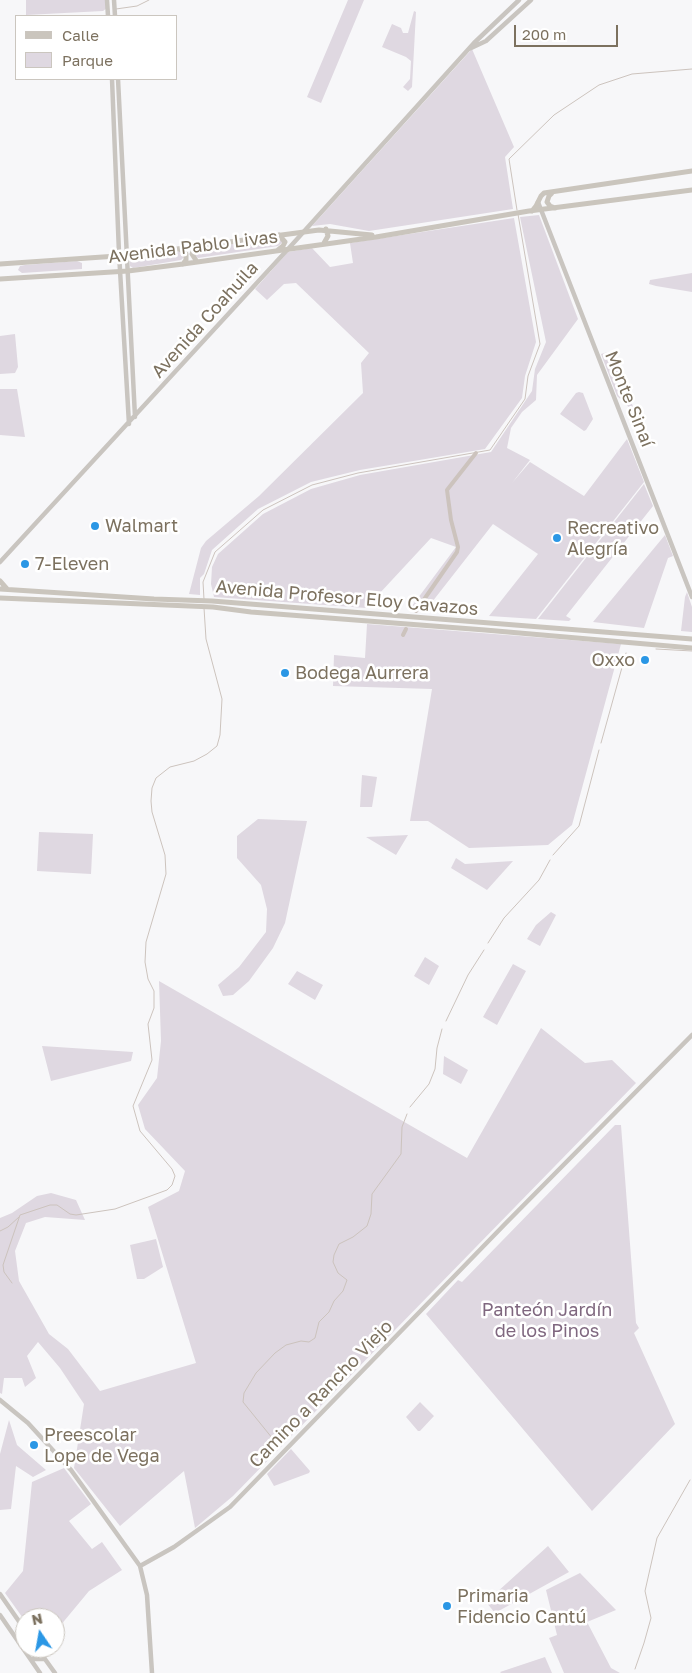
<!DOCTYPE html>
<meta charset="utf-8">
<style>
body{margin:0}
#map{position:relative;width:692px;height:1673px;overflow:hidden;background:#f7f7f9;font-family:"Golos Text",sans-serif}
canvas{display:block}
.legend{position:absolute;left:15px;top:15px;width:162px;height:65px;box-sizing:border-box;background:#fff;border:1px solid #cbc6bf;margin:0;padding:6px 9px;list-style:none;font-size:15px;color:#7c715f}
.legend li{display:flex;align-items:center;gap:10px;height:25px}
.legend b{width:25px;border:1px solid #cbc6bf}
.north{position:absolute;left:15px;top:1608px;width:50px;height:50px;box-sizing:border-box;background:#fff;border:1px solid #cbc6bf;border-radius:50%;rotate:348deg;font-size:14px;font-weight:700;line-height:20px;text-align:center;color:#7c715f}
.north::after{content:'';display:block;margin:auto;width:18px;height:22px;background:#2b97e5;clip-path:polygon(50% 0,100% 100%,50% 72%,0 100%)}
.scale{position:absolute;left:514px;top:25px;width:104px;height:22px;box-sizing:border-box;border:2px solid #7c715f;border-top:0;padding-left:6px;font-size:15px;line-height:18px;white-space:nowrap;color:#7c715f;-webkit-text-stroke:4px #fff;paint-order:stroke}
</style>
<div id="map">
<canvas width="692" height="1673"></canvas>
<ul class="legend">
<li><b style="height:6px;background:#cac5bd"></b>Calle</li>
<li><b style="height:14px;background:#dfd8e1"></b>Parque</li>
</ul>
<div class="north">N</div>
<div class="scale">200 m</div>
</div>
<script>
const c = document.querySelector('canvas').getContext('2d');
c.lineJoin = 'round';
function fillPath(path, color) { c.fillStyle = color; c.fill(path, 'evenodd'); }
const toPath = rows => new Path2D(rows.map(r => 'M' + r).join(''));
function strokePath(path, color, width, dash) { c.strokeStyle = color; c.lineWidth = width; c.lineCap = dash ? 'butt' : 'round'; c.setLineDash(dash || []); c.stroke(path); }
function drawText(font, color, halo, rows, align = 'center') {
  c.font = font + ' "Golos Text",sans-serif'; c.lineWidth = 5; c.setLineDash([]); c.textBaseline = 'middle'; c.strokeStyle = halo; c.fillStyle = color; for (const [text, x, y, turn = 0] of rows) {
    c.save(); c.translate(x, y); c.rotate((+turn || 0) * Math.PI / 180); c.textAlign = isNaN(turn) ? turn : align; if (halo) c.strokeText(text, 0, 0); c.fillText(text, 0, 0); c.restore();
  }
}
fillPath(toPath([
 [26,0,107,0,107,8,103,11,26,15],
 [348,0,364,0,321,103,307,97],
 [414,11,416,12,412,87,408,91,403,87,410,79,411,61,406,57,382,47,392,24,401,28,403,33,408,33],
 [472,49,514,147,505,157,513,209,369,231,330,224,312,226],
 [539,215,578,319,537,375,536,400,522,412,511,428,507,448,530,460,512,483,530,462,584,496,627,439,644,482,536,619,489,616,538,554,493,524,425,611,409,610,456,547,431,538,366,608,214,597,211,584,212,567,218,554,263,514,311,489,360,475,491,452,532,391,535,369,546,342,520,217],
 [514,218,536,342,525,376,522,398,485,449,360,470,311,482,258,509,212,550,204,574,200,578,200,595,189,594,201,548,206,541,259,496,363,393,361,363,369,353,296,283,284,284,267,300,255,289,288,252,312,248,330,267,353,263,350,243],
 [278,237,283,242,278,246,198,258,195,255,195,250,198,249],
 [180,251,183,252,184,257,181,260,133,268,130,266,130,258],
 [77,261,82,263,82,269,22,273,18,270,20,266,25,265],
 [692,273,692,292,656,286,649,284,650,280],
 [15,334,18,367,15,373,0,374,0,336],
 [611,351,634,409,632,410,617,396,601,354],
 [0,389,17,389,25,437,0,435],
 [579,392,583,393,593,419,586,430,584,431,560,414,576,393],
 [644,484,653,506,566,616,571,619,569,621,538,619],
 [665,535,673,556,668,558,644,628,593,622],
 [687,592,692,607,692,632,681,631,685,597],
 [367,624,621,644,572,825,548,845,469,848,428,821,410,821,432,689,333,686,334,655,365,658],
 [362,775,377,777,372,807,360,807],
 [258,819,307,821,285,923,273,948,249,981,233,995,223,996,218,985,239,967,266,932,267,909,261,885,237,858,237,836],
 [39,832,93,834,91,874,37,871],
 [408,835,396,855,366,837],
 [456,858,465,864,513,861,487,890,451,868],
 [551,912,556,915,540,946,527,939,536,925],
 [425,957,439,966,429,985,414,976],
 [513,964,526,971,497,1025,483,1017],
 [297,971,323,985,315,1000,288,984],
 [159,981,467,1158,541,1028,585,1063,612,1060,636,1083,233,1496,195,1528,184,1471,120,1526,74,1468,84,1404,60,1368,38,1342,27,1356,36,1378,25,1387,22,1378,4,1378,2,1394,0,1393,0,1218,12,1213,37,1196,51,1193,76,1200,85,1220,45,1217,26,1223,15,1251,19,1281,49,1334,68,1349,100,1391,196,1363,148,1207,179,1191,185,1171,145,1129,138,1105,157,1078,161,1041],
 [42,1046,133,1052,131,1061,51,1081],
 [444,1056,468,1070,461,1084,443,1074],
 [615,1125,621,1125,636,1323,639,1328,634,1333,675,1424,592,1511,426,1314,458,1280,462,1282],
 [156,1239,163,1267,144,1279,137,1279,130,1245],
 [420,1402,434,1416,420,1431,418,1431,406,1417],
 [9,1420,17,1445,46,1470,33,1477,16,1466,11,1509,0,1510,0,1454],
 [291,1449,310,1471,309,1473,274,1486,267,1474],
 [64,1468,91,1504,69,1521,92,1549,102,1542,122,1570,89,1591,55,1632,55,1618,25,1618,25,1621,5,1593,23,1571,32,1482],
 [548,1546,569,1572,495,1613,486,1602],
 [580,1573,616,1610,587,1622,611,1668,620,1673,564,1673,549,1638,557,1635,546,1590],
 [545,1657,552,1673,501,1673,500,1672]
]), '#dfd8e1');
strokePath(toPath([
 [116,9,137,6,149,0],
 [517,210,509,159,554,115,599,85,632,74,692,69],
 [204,599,203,582,215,552,263,510,312,485,358,473,490,450,525,399,528,376,540,344,518,214],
 [656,649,692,651],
 [601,743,626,653],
 [553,855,579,826,599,750],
 [488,943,504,918,539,880,550,860],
 [446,1021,468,975,484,950],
 [410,1107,429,1084,435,1069,437,1048,442,1029],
 [0,1231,8,1227,19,1217],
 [12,1283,4,1272,3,1265,20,1215,50,1205,57,1205,70,1214,76,1215,115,1209,167,1190,172,1185,175,1176,172,1169,140,1131,133,1106,152,1060,148,1024,154,1008,154,991,148,979,145,962,146,942,166,874,165,855,152,812,151,801,152,788,156,778,170,767,194,761,207,754,217,746,220,735,222,699,206,639,204,608],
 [277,1444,243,1402,244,1393,256,1373,275,1353,286,1345,301,1341,309,1342,315,1338,319,1322,329,1312,334,1301,343,1291,347,1280,338,1273,333,1262,334,1255,339,1244,353,1237,367,1226,371,1214,372,1194,401,1154,402,1127,407,1114],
 [635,1669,644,1643,651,1618,645,1591,657,1538,690,1480]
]), '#ccc3bd', 1);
strokePath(toPath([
 [416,611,457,552,458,547,451,520,447,490,476,453],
 [403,635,406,629]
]), '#ccc3bd', 4);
strokePath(toPath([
 [107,0,108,16],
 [114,0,115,16],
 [469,49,486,41,531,0],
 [112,79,119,253,129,424],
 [118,79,135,417],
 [538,202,692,597],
 [0,562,289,248,474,43,519,0],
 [0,1400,28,1423,71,1470,140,1566,147,1595,152,1673],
 [140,1566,174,1547,230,1507,506,1223,692,1035],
 [0,1594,25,1630],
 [0,1615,40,1673],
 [37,1648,55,1673],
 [31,1659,45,1659]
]), '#c9c5c0', 4.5);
strokePath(toPath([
 [552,193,549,196,547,202,550,206,555,208],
 [532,211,536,206,541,196,544,193,692,171],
 [324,243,328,236,326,229],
 [195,247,192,254,197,262],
 [180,249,186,254,186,260,183,264],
 [278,250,283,246,285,242,279,235],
 [0,264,132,255,319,230,372,235],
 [0,279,128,271,183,264,376,237,529,211,692,190],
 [0,581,7,589],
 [0,589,154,599,212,601,692,639],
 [0,598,213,607,251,612,485,630,692,648]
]), '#cac5bd', 5);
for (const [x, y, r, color] of [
 [95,526,5,"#2b97e5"],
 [557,538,5,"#2b97e5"],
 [25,564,5,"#2b97e5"],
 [645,660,5,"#2b97e5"],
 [285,673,5,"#2b97e5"],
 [34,1445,5,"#2b97e5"],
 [447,1606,5,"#2b97e5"]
]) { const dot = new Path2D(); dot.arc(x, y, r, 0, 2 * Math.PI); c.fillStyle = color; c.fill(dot); strokePath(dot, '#fff', 2); }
drawText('18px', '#7c715f', '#fff', [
 ["Avenida Pablo Livas",193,247,-7],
 ["Avenida Coahuila",205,320,-48],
 ["Monte Sinaí",629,399,68],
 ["Avenida Profesor Eloy Cavazos",347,598,5],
 ["Camino a Rancho Viejo",321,1394,-46]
]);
drawText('18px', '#7c715f', '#fff', [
 ["Walmart",105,526],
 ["Recreativo",567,528],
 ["Alegría",567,549],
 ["7-Eleven",35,564],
 ["Oxxo",635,660,"right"],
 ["Bodega Aurrera",295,673],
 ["Preescolar",44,1435],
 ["Lope de Vega",44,1456],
 ["Primaria",457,1596],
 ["Fidencio Cantú",457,1617]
], 'left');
drawText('18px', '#7f677f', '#fff', [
 ["Panteón Jardín",547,1310],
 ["de los Pinos",547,1331]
]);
</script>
